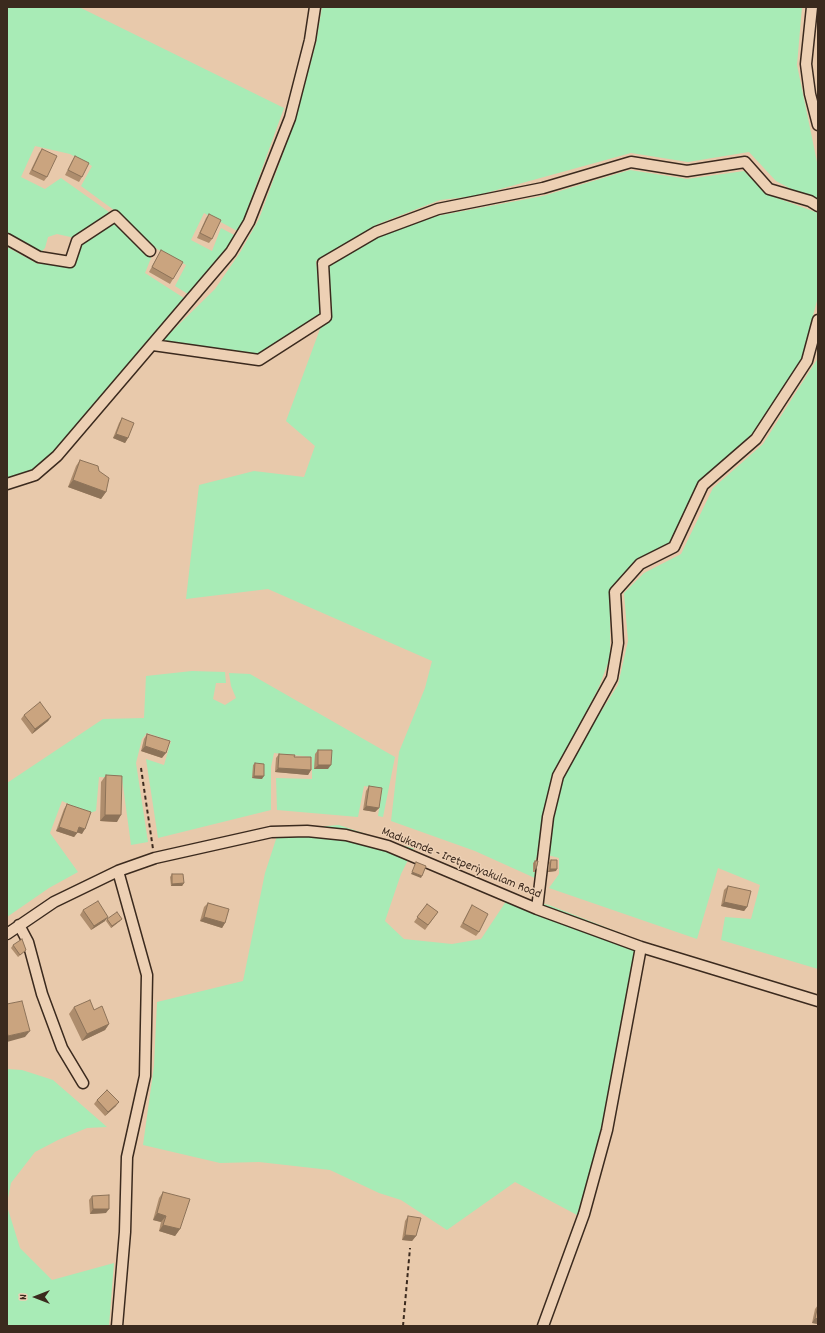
<!DOCTYPE html>
<style>
body{margin:0}
#map{position:relative;width:825px;height:1333px;overflow:hidden;background:#e8c9ab;font-family:Dekko,sans-serif}
canvas{display:block}
.frame{position:absolute;inset:0;border:8px solid #3b2a1e;pointer-events:none}
.north{position:absolute;left:16px;top:1277px;width:40px;height:40px;-webkit-text-stroke:3px #edd0b4;paint-order:stroke;rotate:270deg;font-size:11px;font-weight:700;line-height:16px;text-align:center;color:#3b2a1e}
.north::after{content:'';display:block;margin:auto;width:14px;height:18px;background:#3b2a1e;clip-path:polygon(50% 0,100% 100%,50% 72%,0 100%)}
</style>
<div id="map">
<canvas width="825" height="1333"></canvas>
<div class="frame"></div>
<div class="north">N</div>
</div>
<script>
const c = document.querySelector('canvas').getContext('2d');
c.lineJoin = 'round';
function fillPath(path, color) { c.fillStyle = color; c.fill(path, 'evenodd'); }
const toPath = rows => new Path2D(rows.map(r => 'M' + r).join(''));
function strokePath(path, color, width, dash) { c.strokeStyle = color; c.lineWidth = width; c.lineCap = dash ? 'butt' : 'round'; c.setLineDash(dash || []); c.stroke(path); }
function drawText(font, color, halo, rows, align = 'center') {
  c.font = font + ' Dekko,sans-serif'; c.lineWidth = 3; c.setLineDash([]); c.textBaseline = 'middle'; c.strokeStyle = halo; c.fillStyle = color; for (const [text, x, y, turn = 0] of rows) {
    c.save(); c.translate(x, y); c.rotate((+turn || 0) * Math.PI / 180); c.textAlign = isNaN(turn) ? turn : align; if (halo) c.strokeText(text, 0, 0); c.fillText(text, 0, 0); c.restore();
  }
}
fillPath(toPath([
 [7,7,79,7,284,108,239,232,204,213,191,240,212,251,221,228,236,236,191,296,175,286,186,265,157,249,118,213,81,186,92,166,70,154,35,146,21,177,45,189,61,178,109,212,75,238,57,234,48,237,45,248,41,252,7,234],
 [322,7,802,7,797,65,818,167,818,203,776,181,749,152,688,162,631,153,475,196,440,200,378,224,316,261,322,314,257,354,162,341,215,289,241,251,259,219,295,121,316,43],
 [630,170,687,179,744,171,766,194,818,213,818,297,801,360,751,435,698,484,670,544,610,593,610,658,598,689,567,748,555,775,543,844,535,861,537,879,475,851,391,821,399,752,425,688,432,661,268,589,186,599,199,485,254,471,304,477,315,446,286,421,320,329,332,315,328,266,380,236,437,216,543,196],
 [114,221,151,258,145,273,187,300,54,451,35,469,7,478,7,247,38,264,74,264,81,244],
 [818,358,818,969,721,940,725,917,751,919,760,885,718,868,697,939,549,888,559,874,559,858,548,855,549,818,559,777,618,685,628,641,624,593,644,573,681,554,713,488,763,444],
 [192,671,225,672,226,683,216,683,213,699,225,705,236,698,231,686,229,673,250,674,395,757,383,817,378,816,382,789,364,786,358,817,277,810,276,778,312,779,312,757,274,753,271,767,271,810,158,838,146,759,164,765,171,741,147,733,142,739,136,763,148,842,131,845,122,778,99,777,96,811,89,813,62,801,50,833,78,872,49,888,7,917,7,783,103,719,144,718,146,676],
 [339,825,396,844,414,848,401,874,385,921,404,939,452,944,481,939,509,897,549,905,638,940,599,1143,577,1215,515,1182,447,1230,401,1200,379,1193,330,1170,259,1162,220,1163,143,1145,154,1066,157,1002,243,981,265,873,279,830],
 [7,1069,22,1070,53,1080,107,1127,87,1128,58,1140,35,1152,11,1183,7,1203],
 [7,1206,20,1248,52,1280,114,1263,109,1326,7,1326]
]), '#a8ebb6');
const street = toPath([
 [812,7,806,64,810,94,818,125],
 [7,239,39,257,70,262,77,241,115,216,150,251],
 [153,345,259,360,326,317,323,263,376,232,438,209,543,188,631,162,687,171,745,162,769,189,810,201,818,206],
 [7,484,35,475,57,456,231,252,249,222,290,118,310,40,315,7],
 [537,909,548,817,558,776,612,678,618,643,615,592,640,564,674,547,703,485,756,439,807,361,818,320],
 [19,925,28,942,42,994,62,1048,83,1083],
 [7,934,54,902,118,871,155,858,271,832,307,831,346,835,388,846,537,909,641,947,818,1001],
 [117,1326,125,1232,127,1157,145,1076,147,975,118,871],
 [543,1326,584,1214,607,1130,641,947]
]);
strokePath(street, '#3b2a1e', 13);
strokePath(toPath([
 [141,768,153,849],
 [403,1326,410,1248]
]), '#3b2a1e', 2, [4, 3]);
strokePath(street, '#edd0b4', 10);
fillPath(toPath([
 [42,149,47,177,44,181,29,174,39,153],
 [75,156,82,177,79,182,65,175,72,161],
 [209,214,212,239,209,243,197,238,206,218],
 [161,250,173,279,170,284,149,272],
 [122,418,128,438,125,443,113,438,119,423],
 [80,460,106,492,101,499,68,487,76,466],
 [24,715,51,717,48,721,32,734,21,719],
 [147,734,162,758,141,751,144,739],
 [318,750,328,769,314,769,315,754],
 [279,754,294,757,311,770,308,775,275,772,276,758],
 [255,763,262,779,252,778,253,765],
 [106,775,117,822,100,821,101,782],
 [369,786,379,808,375,812,363,810,366,791],
 [67,804,82,834,78,832,74,837,56,831,64,809],
 [551,860,556,871,548,872,549,862],
 [535,861,535,872,533,872,533,863],
 [172,874,184,883,182,886,171,886,170,877],
 [728,886,747,907,744,911,721,906,724,890],
 [208,903,225,923,222,928,200,921,204,907],
 [427,904,438,912,425,930,414,922],
 [472,905,479,932,476,936,460,927],
 [83,910,105,921,91,930,80,915],
 [107,919,120,921,111,928,106,921],
 [13,945,26,950,24,952,18,957,11,948],
 [74,1007,94,1010,109,1024,105,1030,82,1041,69,1014],
 [97,1100,116,1106,105,1116,94,1104],
 [163,1192,180,1229,175,1236,159,1231,161,1222,153,1220,159,1198],
 [92,1196,106,1213,90,1214,89,1200],
 [408,1216,416,1236,412,1241,402,1240,405,1221],
 [818,1305,818,1324,812,1323,815,1309]
]), '#ae8d6d');
fillPath(toPath([
 [116,434,128,438,125,443,113,438],
 [73,480,106,492,101,499,68,487],
 [51,717,48,721,32,734,35,729],
 [145,746,166,753,162,758,141,751],
 [318,765,331,765,328,769,314,769],
 [278,768,311,770,308,775,275,772],
 [254,776,264,776,262,779,252,778],
 [366,806,379,808,375,812,363,810],
 [105,815,121,815,117,822,100,821],
 [59,827,77,833,74,837,56,831],
 [79,827,85,829,82,834,76,832],
 [550,869,557,869,556,871,548,872],
 [412,872,422,876,421,878,411,874],
 [184,883,182,886,171,886,172,884],
 [724,902,747,907,744,911,721,906],
 [108,917,105,921,91,930,94,926],
 [204,917,225,923,222,928,200,921],
 [122,919,120,921,111,928,112,926],
 [109,1024,105,1030,82,1041,87,1034],
 [30,1031,25,1037,7,1042,7,1038,8,1036],
 [119,1102,116,1106,105,1116,108,1112],
 [93,1209,109,1209,106,1213,90,1214],
 [157,1213,166,1216,161,1222,153,1220],
 [163,1225,180,1229,175,1236,159,1231],
 [405,1235,416,1236,412,1241,402,1240],
 [815,1318,818,1319,818,1324,812,1323]
]), '#8d7359');
const building = toPath([
 [42,149,57,156,47,177,32,170,42,149],
 [75,156,89,163,82,177,68,170,75,156],
 [209,214,221,220,212,239,200,233,209,214],
 [161,250,183,262,173,279,152,267,161,250],
 [122,418,134,423,128,438,116,434,122,418],
 [80,460,98,466,99,471,109,478,106,492,73,480,80,460],
 [40,702,51,717,35,729,24,715,40,702],
 [147,734,170,741,166,753,145,746,147,734],
 [318,750,332,750,331,765,318,765,318,750],
 [279,754,295,755,294,757,311,757,311,770,278,768,279,754],
 [255,763,264,764,264,776,254,776,255,763],
 [106,775,122,776,121,815,105,815,106,775],
 [369,786,382,788,379,808,366,806,369,786],
 [67,804,91,812,85,829,79,827,77,833,59,827,67,804],
 [551,860,557,860,557,869,550,869,551,860],
 [535,861,538,861,536,869,535,869,535,861],
 [416,862,426,866,422,876,412,872,416,862],
 [172,874,183,874,184,883,172,884,172,874],
 [728,886,751,891,747,907,724,902,728,886],
 [98,901,108,917,94,926,83,910,98,901],
 [208,903,229,909,225,923,204,917,208,903],
 [427,904,438,912,428,925,417,917,427,904],
 [472,905,488,914,479,932,463,923,472,905],
 [117,912,122,919,112,926,107,919,117,912],
 [22,939,26,950,20,955,13,945,22,939],
 [90,1000,94,1010,102,1006,109,1024,87,1034,74,1007,90,1000],
 [22,1001,30,1031,8,1036,7,1031,7,1004,22,1001],
 [107,1090,119,1102,108,1112,97,1100,107,1090],
 [163,1192,190,1199,180,1229,163,1225,166,1216,157,1213,163,1192],
 [109,1195,109,1209,93,1209,92,1196,109,1195],
 [408,1216,421,1218,416,1236,405,1235,408,1216],
 [818,1306,818,1319,815,1318,818,1306]
]);
fillPath(building, '#caa47f');
strokePath(building, '#8d7359', 1);
drawText('13px', '#3b2a1e', '#edd0b4', [
 ["Madukande - Iretperiyakulam Road",461,864,22]
]);
</script>
